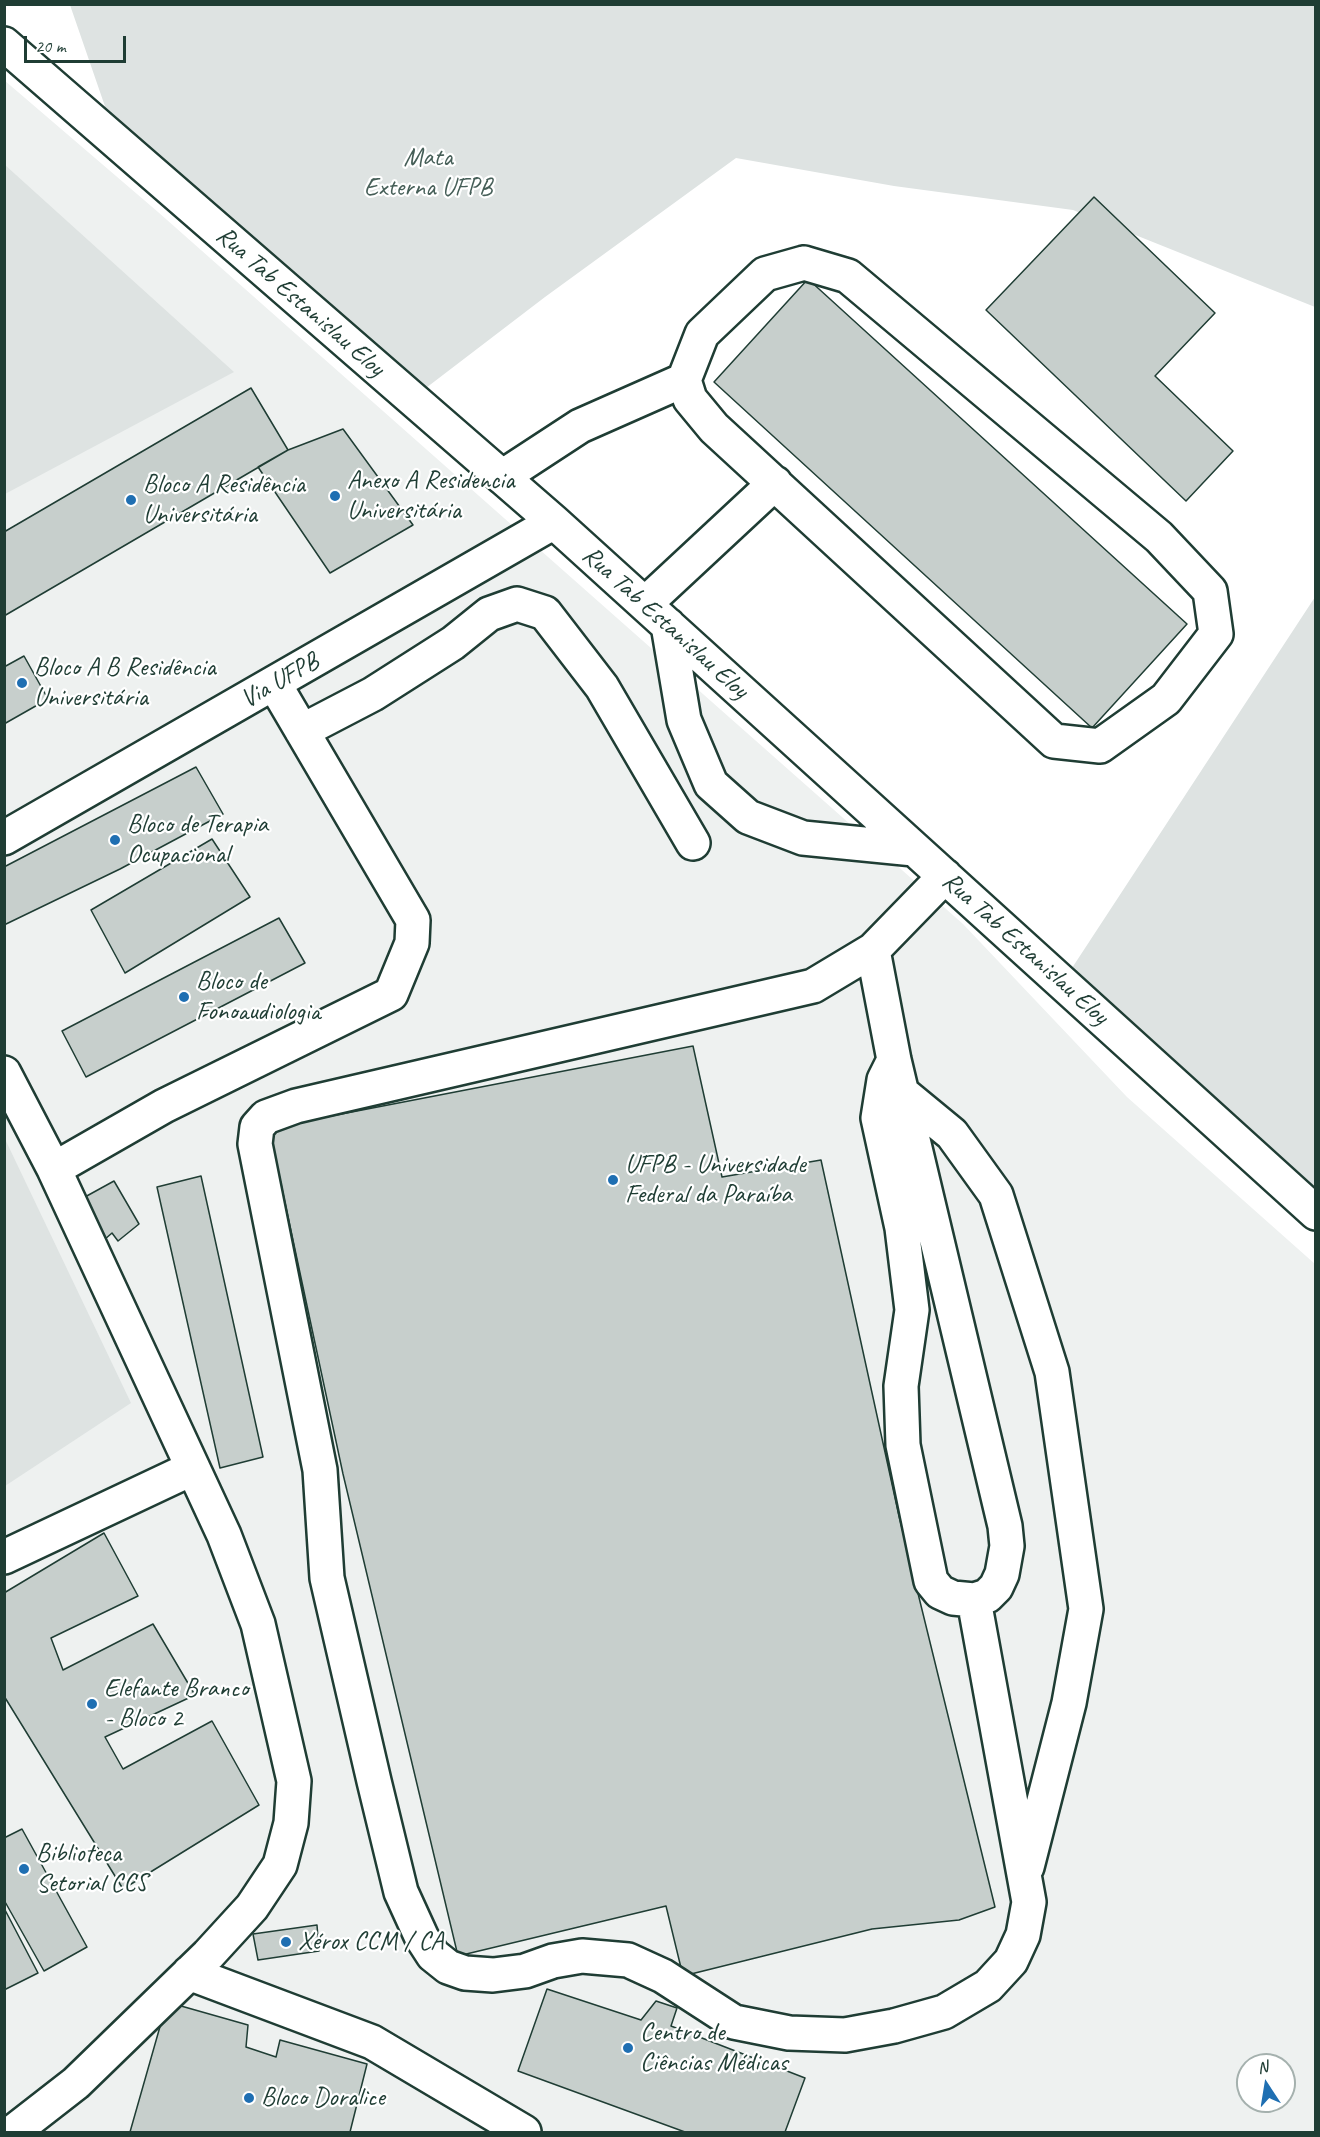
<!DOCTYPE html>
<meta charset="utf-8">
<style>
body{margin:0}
#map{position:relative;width:1320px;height:2137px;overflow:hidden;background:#fff;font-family:Caveat,sans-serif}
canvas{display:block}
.frame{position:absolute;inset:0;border:6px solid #1f3d34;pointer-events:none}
.north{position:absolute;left:1236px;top:2053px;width:60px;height:60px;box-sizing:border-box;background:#fff;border:2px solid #a5b1ae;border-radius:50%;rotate:348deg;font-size:16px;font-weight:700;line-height:24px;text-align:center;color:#1f3d34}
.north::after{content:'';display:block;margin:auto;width:21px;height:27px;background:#1f6fb2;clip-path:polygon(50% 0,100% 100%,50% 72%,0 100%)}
.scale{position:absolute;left:24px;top:36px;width:102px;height:27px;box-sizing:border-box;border:3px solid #1f3d34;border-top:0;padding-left:8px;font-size:18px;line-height:21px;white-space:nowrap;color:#1f3d34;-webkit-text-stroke:4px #fff;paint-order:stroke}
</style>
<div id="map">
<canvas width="1320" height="2137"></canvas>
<div class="frame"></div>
<div class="north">N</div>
<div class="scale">20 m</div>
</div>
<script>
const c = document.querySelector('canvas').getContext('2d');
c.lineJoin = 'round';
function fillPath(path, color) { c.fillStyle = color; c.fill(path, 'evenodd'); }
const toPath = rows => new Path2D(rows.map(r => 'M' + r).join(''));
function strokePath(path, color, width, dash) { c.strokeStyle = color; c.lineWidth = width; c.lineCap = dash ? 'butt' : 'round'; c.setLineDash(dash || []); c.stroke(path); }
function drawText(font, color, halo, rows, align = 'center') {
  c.font = font + ' Caveat,sans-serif'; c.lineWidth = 4.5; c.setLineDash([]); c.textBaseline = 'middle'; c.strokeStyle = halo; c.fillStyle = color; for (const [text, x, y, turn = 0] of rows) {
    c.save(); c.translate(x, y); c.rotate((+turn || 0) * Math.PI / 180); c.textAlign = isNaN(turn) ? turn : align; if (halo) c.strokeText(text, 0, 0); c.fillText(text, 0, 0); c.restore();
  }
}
fillPath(toPath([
 [4,80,158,212,963,924,1127,1097,1315,1264,1315,2132,5,2132],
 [1248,2065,1284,2065,1284,2101,1248,2101]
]), '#eef1f0');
fillPath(toPath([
 [70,5,1315,5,1315,307,1073,210,894,186,736,158,545,297,422,391,109,118],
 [5,165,234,372,5,494],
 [1315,597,1315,1190,1072,968],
 [5,1139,131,1403,5,1486,4,1486]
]), '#dee3e2');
const building = toPath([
 [1094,197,1215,313,1155,376,1233,451,1186,501,986,310,1094,197],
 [808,279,1187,624,1092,728,714,382,808,279],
 [251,388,288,450,4,616,4,532,251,388],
 [343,429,413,525,330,573,258,467,288,450,343,429],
 [24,656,48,699,4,724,4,667,24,656],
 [196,767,223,814,120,869,4,925,4,867,196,767],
 [212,839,250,897,125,973,91,910,212,839],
 [279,918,305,963,86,1077,62,1031,279,918],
 [693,1046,722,1177,821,1160,899,1516,995,1907,959,1920,872,1929,683,1976,666,1906,458,1956,343,1474,269,1128,693,1046],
 [201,1176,263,1457,220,1468,157,1187,201,1176],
 [114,1181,139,1224,118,1241,112,1233,96,1247,74,1203,114,1181],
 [104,1533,138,1596,51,1638,63,1670,153,1624,195,1695,105,1737,123,1769,212,1721,259,1805,123,1889,4,1696,4,1593,104,1533],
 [22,1829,87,1947,44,1971,4,1900,4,1838,22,1829],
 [4,1908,38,1973,4,1990,4,1908],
 [317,1925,319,1951,258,1960,253,1934,317,1925],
 [547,1989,641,2020,656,2001,677,2008,671,2026,805,2078,785,2132,685,2132,518,2071,547,1989],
 [167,2002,248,2025,246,2047,276,2057,280,2040,367,2064,350,2132,130,2132,167,2002]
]);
fillPath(building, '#c7cfcc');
strokePath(building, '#1f3d34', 1.5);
const minor = toPath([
 [4,44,554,522,1316,1213],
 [804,263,848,276,1159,537,1210,591,1216,634,1166,699,1100,746,1054,741,714,428,690,399,684,380,702,334,765,274,804,263],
 [502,477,580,426,684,380],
 [645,604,775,483],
 [668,625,684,720,711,784,748,817,803,838,914,849],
 [302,731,373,694,453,643,489,614,517,604,545,613,602,687,693,843],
 [4,838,554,522],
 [945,876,873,950,813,986,296,1106,266,1117,257,1127,255,1144,320,1470,327,1578,374,1781,401,1892,422,1938,433,1955,448,1967,465,1973,493,1975,525,1971,553,1961,582,1956,628,1960,663,1976,734,2022,789,2033,845,2035,894,2026,944,2012,988,1986,1011,1961,1023,1935,1029,1902,974,1600],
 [873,950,894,1060,1005,1526,1007,1546,1002,1574,996,1587,987,1596,974,1600,953,1598,940,1592,931,1581,903,1445,901,1386,912,1310,902,1228,878,1118,884,1080,894,1060],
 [4,1073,54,1169,224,1535,258,1624,294,1781,291,1823,280,1865,252,1907,208,1955,76,2083,13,2132],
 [901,1092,952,1134,996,1195,1052,1372,1086,1609,1069,1703,1027,1867],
 [54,1169,164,1106,391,994,412,943,413,920,275,685],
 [4,1557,193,1468],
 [189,1973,372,2042,524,2132]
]);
strokePath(minor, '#1f3d34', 38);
strokePath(minor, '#fff', 33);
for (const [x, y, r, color] of [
 [335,496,6,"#1f6fb2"],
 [131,500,6,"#1f6fb2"],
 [22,683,6,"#1f6fb2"],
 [115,840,6,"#1f6fb2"],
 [184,997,6,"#1f6fb2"],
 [613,1180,6,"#1f6fb2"],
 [92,1704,6,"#1f6fb2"],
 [24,1869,6,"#1f6fb2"],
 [286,1942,6,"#1f6fb2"],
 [628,2048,6,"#1f6fb2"],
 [249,2098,6,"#1f6fb2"]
]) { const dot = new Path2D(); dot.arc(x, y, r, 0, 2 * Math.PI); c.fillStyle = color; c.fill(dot); strokePath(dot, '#fff', 2); }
drawText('26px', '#455e57', '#fff', [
 ["Mata",428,158],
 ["Externa UFPB",428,188]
]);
drawText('26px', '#1f3d34', '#fff', [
 ["Rua Tab Estanislau Eloy",300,302,41],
 ["Rua Tab Estanislau Eloy",665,623,42],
 ["Via UFPB",280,681,-30],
 ["Rua Tab Estanislau Eloy",1025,949,42]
]);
drawText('26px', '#1f3d34', '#fff', [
 ["Anexo A Residencia",347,481],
 ["Universitária",347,511],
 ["Bloco A Residência",143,485],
 ["Universitária",143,515],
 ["Bloco A B Residência",34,668],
 ["Universitária",34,698],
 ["Bloco de Terapia",127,825],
 ["Ocupacional",127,855],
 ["Bloco de",196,982],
 ["Fonoaudiologia",196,1012],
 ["UFPB - Universidade",625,1165],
 ["Federal da Paraíba",625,1195],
 ["Elefante Branco",104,1689],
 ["- Bloco 2",104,1719],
 ["Biblioteca",36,1854],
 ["Setorial CCS",36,1884],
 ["Xérox CCM / CA",298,1942],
 ["Centro de",640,2033],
 ["Ciências Médicas",640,2063],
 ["Bloco Doralice",261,2098]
], 'left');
</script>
